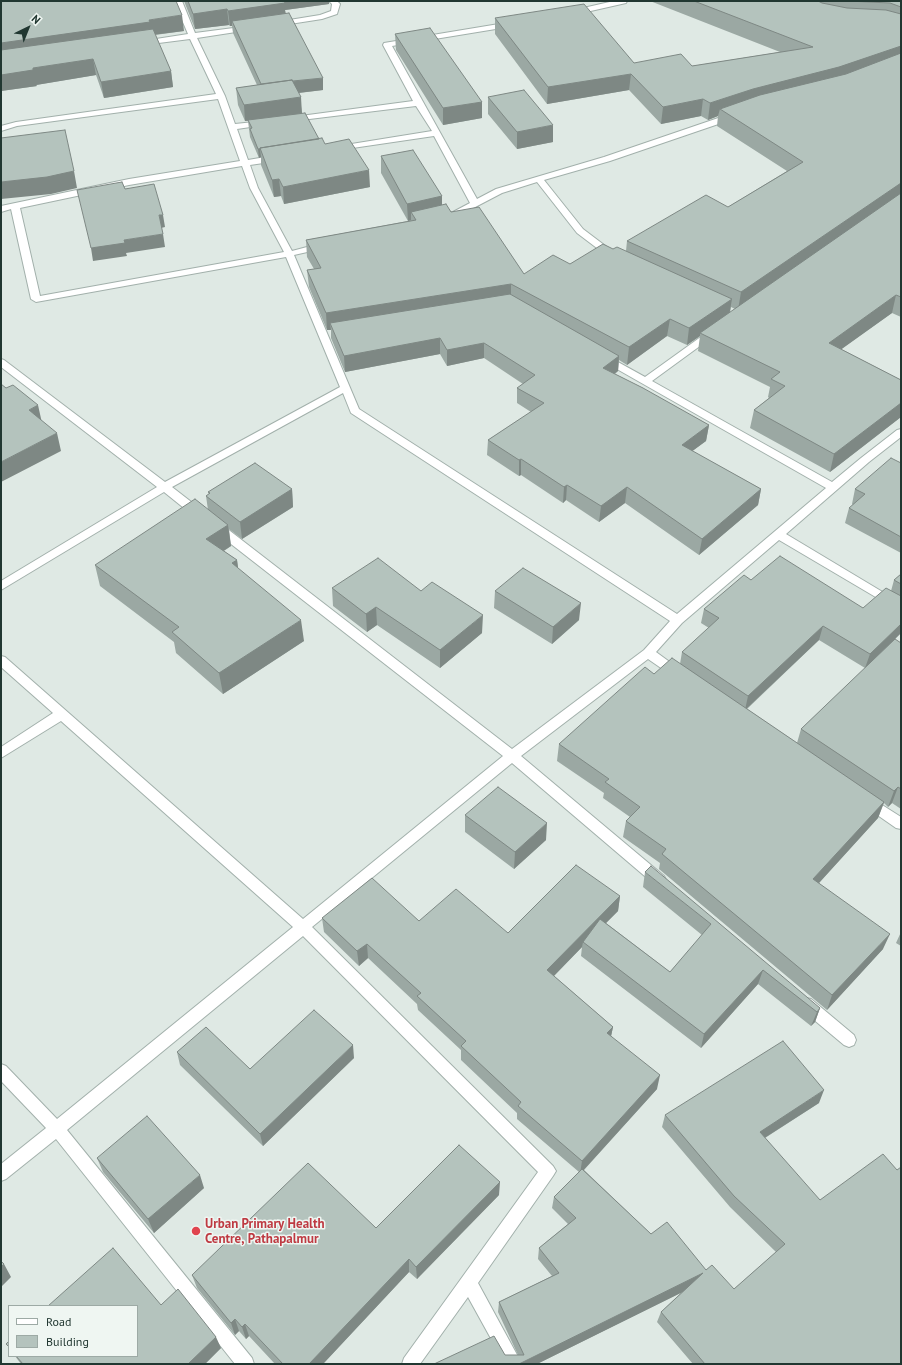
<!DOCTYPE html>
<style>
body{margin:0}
#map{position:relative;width:902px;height:1365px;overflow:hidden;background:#dfe9e4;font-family:"PT Sans",sans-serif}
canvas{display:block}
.frame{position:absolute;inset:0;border:2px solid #213731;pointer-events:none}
.legend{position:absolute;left:8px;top:1305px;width:130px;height:52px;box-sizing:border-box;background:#eff6f2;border:1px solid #9daaa5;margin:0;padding:5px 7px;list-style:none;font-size:12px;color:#213731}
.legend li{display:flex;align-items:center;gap:8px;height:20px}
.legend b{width:20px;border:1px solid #9daaa5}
.north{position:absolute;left:8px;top:8px;width:40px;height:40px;-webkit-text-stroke:3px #eff6f2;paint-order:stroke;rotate:43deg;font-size:11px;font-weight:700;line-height:16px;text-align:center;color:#213731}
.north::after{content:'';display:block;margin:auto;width:14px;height:18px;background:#213731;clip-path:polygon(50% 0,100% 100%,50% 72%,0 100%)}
</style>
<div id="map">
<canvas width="902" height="1365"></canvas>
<div class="frame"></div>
<ul class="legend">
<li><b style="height:5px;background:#fff"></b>Road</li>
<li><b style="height:11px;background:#b4c3bd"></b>Building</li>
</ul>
<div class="north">N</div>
</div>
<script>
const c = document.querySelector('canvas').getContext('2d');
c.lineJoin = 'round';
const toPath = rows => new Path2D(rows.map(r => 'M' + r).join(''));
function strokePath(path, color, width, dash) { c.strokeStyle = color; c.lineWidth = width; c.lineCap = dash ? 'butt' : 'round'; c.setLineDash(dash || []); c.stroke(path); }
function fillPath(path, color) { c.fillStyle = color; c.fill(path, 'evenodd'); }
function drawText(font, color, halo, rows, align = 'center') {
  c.font = font + ' "PT Sans",sans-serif'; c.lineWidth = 3; c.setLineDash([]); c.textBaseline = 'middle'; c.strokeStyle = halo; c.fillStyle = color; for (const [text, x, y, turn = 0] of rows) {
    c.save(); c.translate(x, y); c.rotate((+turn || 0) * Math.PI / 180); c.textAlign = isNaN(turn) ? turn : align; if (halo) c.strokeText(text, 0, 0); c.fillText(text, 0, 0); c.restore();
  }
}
const minor = toPath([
 [174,1,182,1,195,33,249,26,253,28,249,30,197,38,225,96,235,124,264,121,268,123,264,125,237,129,248,160,277,155,281,158,277,161,250,165,258,188,292,251,322,243,326,246,325,248,294,255,359,409,677,614,826,488,601,360,599,358,601,356,607,356,645,377,709,331,715,331,717,333,715,335,652,381,832,482,861,458,897,430,901,429,901,437,869,462,786,534,901,603,901,612,779,540,682,623,656,652,682,671,684,674,682,677,678,678,674,677,648,659,521,756,664,876,666,880,664,884,659,886,654,884,512,763,312,927,553,1166,556,1171,553,1176,478,1283,522,1364,505,1364,468,1297,420,1364,402,1364,404,1358,538,1172,303,936,67,1130,252,1358,254,1364,235,1364,56,1139,6,1179,1,1181,1,1164,46,1128,1,1081,1,1064,6,1066,57,1119,293,927,61,721,1,758,1,747,53,713,1,667,1,656,5,657,303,919,503,756,213,530,212,527,213,524,221,524,512,749,644,650,670,621,351,413,343,393,172,487,203,511,204,514,203,517,195,517,164,492,1,590,1,581,157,487,1,367,1,359,4,360,165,482,340,387,286,257,36,302,31,299,11,209,1,212,1,206,129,179,240,161,218,99,17,126,1,131,1,126,16,122,216,94,190,39,143,45,139,43,143,41,188,34,174,1],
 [242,166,250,188,284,252,40,296,20,208,129,185,242,166],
 [329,1,337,1,340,4,337,14,322,19,277,26,273,24,277,22,320,15,331,11,332,4,329,1],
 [614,1,627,1,626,3,573,15,569,13,570,11,614,1],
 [511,22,515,24,514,26,392,46,477,199,496,189,604,157,730,114,733,114,737,116,736,118,610,161,544,180,583,229,616,254,618,256,616,258,610,258,577,233,537,182,502,193,458,216,446,217,445,215,446,213,453,212,470,203,434,136,339,150,335,148,339,146,432,131,416,106,293,121,289,119,293,117,413,101,383,45,384,43,511,22],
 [868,796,901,817,901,829,896,828,863,805,862,801,863,797,868,796],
 [806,998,811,999,854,1035,856,1040,854,1045,849,1047,844,1045,801,1009,799,1004,801,999,806,998]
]);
strokePath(minor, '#a2b0ab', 2);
fillPath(minor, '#fff');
fillPath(toPath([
 [1,1,184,31,155,35,171,71,173,87,104,98,96,75,36,85,37,86,1,91],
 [184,1,329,1,329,4,285,10,286,14,323,90,299,93,302,113,319,139,370,187,284,204,281,196,274,197,261,165,261,157,259,158,250,137,248,121,245,121,238,105,236,88,257,85,233,33,232,26,230,26,229,25,195,29],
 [650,1,901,1,901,317,892,313,841,349,901,380,901,417,830,472,750,428,754,410,769,398,768,397,770,387,698,351,700,336,687,345,667,336,627,365,619,360,618,371,615,374,709,425,706,441,692,451,761,489,758,505,699,555,625,503,599,522,566,500,563,503,521,475,519,476,487,455,488,440,531,412,517,403,517,388,523,384,484,358,447,366,440,354,345,372,331,338,331,330,327,330,309,287,307,270,314,269,307,257,306,240,408,221,381,173,381,156,442,196,442,205,451,212,524,274,570,264,613,249,626,251,627,241,728,207,787,171,717,126,718,116,708,120,701,116,661,124,629,90,547,104,495,34,495,18,634,63,692,66,780,52],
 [731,307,735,309,730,313],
 [395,34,482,102,482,118,443,125,396,50],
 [488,97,553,142,517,149,488,114],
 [901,463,901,553,845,523,849,508,853,505,852,504,855,489],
 [292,489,293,507,242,539,229,529,231,546,224,551,237,560,238,568,304,641,223,694,176,653,174,642,100,586,95,565,208,510,206,496,209,494,208,492],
 [901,574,901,633,889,645,901,643,901,809,892,803,888,807,884,803,878,818,819,883,883,949,827,1010,659,869,660,863,623,837,626,821,630,817,603,798,604,793,557,761,559,744,654,674,680,664,682,652,709,628,701,623,704,609,751,580,863,608,891,591,894,580],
 [819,640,865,668,801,729,797,743,747,709],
 [332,588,421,591,482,633,440,668,377,625,367,632,333,606],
 [495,591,579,620,552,644,494,608],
 [465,815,546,840,514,869,465,832],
 [645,872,820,1008,815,1022,811,1026,758,984,701,1048,581,956,582,947,554,976,613,1027,611,1036,657,1089,584,1170,651,1234,706,1270,734,1289,776,1252,730,1207,662,1127,665,1115,819,1103,765,1138,901,1364,693,1364,657,1322,661,1312,682,1292,537,1364,434,1364,505,1355,518,1355,498,1312,499,1302,552,1276,538,1259,539,1248,568,1224,552,1208,554,1197,579,1172,517,1119,517,1113,461,1060,461,1050,418,1010,417,1004,368,958,359,966,324,932,322,918,419,921,508,933,620,896,618,911,606,923,670,972,702,935,643,887],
 [901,932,901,946,896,943],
 [177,1052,250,1069,354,1058,263,1146,180,1065],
 [97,1158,204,1188,154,1233,103,1172],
 [499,1195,417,1279,409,1272,323,1364,275,1364,249,1336,246,1339,239,1331,235,1335,197,1288,192,1275,376,1228],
 [161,1305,221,1348,205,1364,21,1364,15,1356,137,1356]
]), '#9ba8a3');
fillPath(toPath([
 [281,1,329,1,329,4,285,10,286,18,232,21,232,26,230,26,228,11],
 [227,9,229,25,195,29,193,14],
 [182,15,184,31,152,35,1,59,1,43,149,20],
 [901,46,901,61,720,109,718,116,708,120,710,103,753,89],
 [93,59,96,75,36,85,37,86,1,91,1,75,33,68],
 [171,71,173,87,104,98,101,82],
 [631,74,629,90,547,104,548,87],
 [323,78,323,90,263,97,262,85],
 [301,97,302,114,245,121,244,105],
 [703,99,701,116,661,124,663,107],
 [482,102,482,118,443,125,443,108],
 [553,125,553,142,517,149,517,132],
 [258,149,260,149,261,157,259,158],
 [369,170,370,187,284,204,283,187],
 [74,171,77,188,51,194,1,199,1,182],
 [279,179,281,196,274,197,272,180],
 [901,183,901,194,738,310,741,292],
 [442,196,442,213,411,212,411,220,408,221,407,204],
 [159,215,163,215,165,227,161,228],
 [163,234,165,247,126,253,127,256,93,261,91,248,124,240],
 [511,284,511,301,330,323,331,330,327,330,326,313],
 [896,295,892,313,825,361,829,343],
 [732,299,729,316,700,333,700,336,687,345,689,328],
 [670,319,667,336,627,365,629,347],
 [440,338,440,354,345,372,344,356],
 [484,343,484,358,447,366,447,350],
 [619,356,618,371,601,383,603,368],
 [901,403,901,417,830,472,834,454],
 [38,405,42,423,29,410],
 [709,425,706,441,679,461,682,445],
 [57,433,61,451,1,482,1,462],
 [521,459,521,475,519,476,519,460],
 [567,485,566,500,563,503,564,487],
 [627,487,625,503,599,522,601,506],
 [292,489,293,507,242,539,240,522],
 [761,489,758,505,699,555,702,539],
 [228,525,231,546,209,560,206,539],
 [237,560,240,582,232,563],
 [581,603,579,620,552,644,553,627],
 [376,607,377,625,367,632,366,614],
 [483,615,482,633,440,668,440,650],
 [301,620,304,641,223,694,219,673],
 [901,624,901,633,865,668,870,654],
 [823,626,819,640,745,710,748,696],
 [898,787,892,803,888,807,894,791],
 [884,802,878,818,808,895,813,879],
 [547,823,546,840,514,869,515,852],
 [620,896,618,911,586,943,583,942,582,947,546,984,547,970],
 [890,934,883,949,827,1010,832,995],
 [367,944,368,958,359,966,357,951],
 [763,970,758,984,701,1048,704,1034],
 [820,1008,815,1022,811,1026,817,1012],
 [613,1027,610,1041,607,1033],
 [353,1045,354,1058,263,1146,260,1134],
 [660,1075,657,1089,580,1174,582,1161],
 [824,1090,819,1103,755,1144,760,1132],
 [200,1175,204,1188,154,1233,148,1219],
 [500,1182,499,1195,417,1279,416,1267],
 [409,1259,409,1272,323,1364,309,1364],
 [4,1264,11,1277,1,1287,1,1267],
 [703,1273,699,1284,537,1364,519,1364],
 [235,1319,239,1331,235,1335,231,1323],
 [245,1324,249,1336,246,1339,242,1327],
 [216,1337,221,1348,205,1364,188,1364]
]), '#7e8884');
const building = toPath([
 [1,1,176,1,182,15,149,20,150,22,1,43,1,1],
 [188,1,284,1,285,3,228,11,227,9,193,14,188,1],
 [694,1,818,1,822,3,847,8,886,10,901,14,901,46,839,67,753,89,710,103,703,99,663,107,631,74,548,87,495,18,584,4,634,63,681,54,692,66,813,47,694,1],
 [847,1,901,1,901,7,890,3,847,1],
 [289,13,323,78,293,81,292,80,261,84,232,21,289,13],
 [430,28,482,102,443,108,395,34,430,28],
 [153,29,171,71,101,82,93,59,33,68,33,70,1,75,1,50,153,29],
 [901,53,901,183,741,292,627,241,706,195,728,207,803,162,720,109,760,95,846,74,901,53],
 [292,80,301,97,244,105,236,88,292,80],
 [524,90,553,125,517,132,488,97,524,90],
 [305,113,319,139,260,148,260,149,258,149,250,129,252,128,248,120,305,113],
 [65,130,74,171,47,177,1,182,1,138,65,130],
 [322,138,325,144,349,139,369,170,283,187,279,179,272,180,260,148,322,138],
 [413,150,442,196,407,204,381,156,413,150],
 [122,182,125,189,154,184,163,215,159,215,163,234,124,240,125,243,91,248,77,190,122,182],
 [901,193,901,297,896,295,829,343,901,380,901,403,834,454,754,410,785,386,771,379,780,372,700,333,901,193],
 [446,204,451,212,479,207,524,274,553,255,570,264,603,244,613,249,617,247,732,299,689,328,670,319,629,347,511,284,326,313,307,270,321,268,306,240,416,220,411,212,446,204],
 [510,294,619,356,603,368,643,388,709,425,682,445,761,489,702,539,627,487,601,506,567,485,564,487,521,459,519,460,488,440,544,403,517,388,535,375,484,343,447,350,440,338,344,356,330,323,510,294],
 [1,384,6,388,13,385,38,405,29,410,57,433,1,462,1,384],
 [891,458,901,463,901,537,849,508,865,494,855,489,891,458],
 [255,463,292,489,240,522,206,496,210,493,208,492,255,463],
 [195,499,228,525,206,539,237,560,232,563,301,620,219,673,172,632,179,627,95,565,195,499],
 [780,556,863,608,886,588,901,596,901,624,870,654,823,626,748,696,682,652,719,618,704,609,744,575,751,580,780,556],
 [378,558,421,591,432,582,483,615,440,650,376,607,366,614,332,588,378,558],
 [523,568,581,603,553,627,495,591,523,568],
 [901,574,901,584,894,580,901,574],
 [895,639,901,643,901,789,898,787,894,791,801,729,895,639],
 [672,658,884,802,813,879,890,934,832,995,662,854,666,849,626,821,640,807,605,782,609,779,559,744,645,667,654,674,672,658],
 [498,787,547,823,515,852,465,815,498,787],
 [576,865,620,896,547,970,613,1027,607,1033,660,1075,582,1161,518,1106,521,1102,461,1046,466,1041,417,996,421,993,367,944,357,951,322,918,372,878,419,921,456,889,508,933,576,865],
 [651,866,820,1008,817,1012,763,970,704,1034,583,942,600,919,670,972,711,924,645,872,651,866],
 [314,1010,353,1045,260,1134,177,1052,206,1027,250,1069,314,1010],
 [783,1041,824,1090,760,1132,820,1200,883,1154,897,1170,901,1167,901,1364,705,1364,661,1312,703,1273,519,1364,434,1364,494,1336,505,1355,524,1355,499,1302,559,1273,539,1248,576,1218,554,1197,582,1169,651,1234,667,1222,706,1270,712,1265,734,1289,785,1244,734,1196,665,1115,783,1041],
 [147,1116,200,1175,148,1219,97,1158,147,1116],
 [459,1145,500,1182,416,1267,409,1259,309,1364,283,1364,245,1324,242,1327,235,1319,231,1323,192,1275,308,1163,376,1228,459,1145],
 [113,1248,161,1305,178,1289,216,1337,188,1364,23,1364,16,1356,137,1356,137,1306,48,1306,113,1248],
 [1,1261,4,1264,1,1267,1,1261],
 [9,1341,9,1347,6,1344,9,1341]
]);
fillPath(building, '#b4c3bd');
strokePath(building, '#7e8884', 1);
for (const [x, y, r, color] of [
 [196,1231,5,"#e0444e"]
]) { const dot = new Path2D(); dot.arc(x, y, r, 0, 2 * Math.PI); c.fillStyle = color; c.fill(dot); strokePath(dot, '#eff6f2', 1.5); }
drawText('bold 13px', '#be3a42', '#eff6f2', [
 ["Urban Primary Health",205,1224],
 ["Centre, Pathapalmur",205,1239]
], 'left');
</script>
